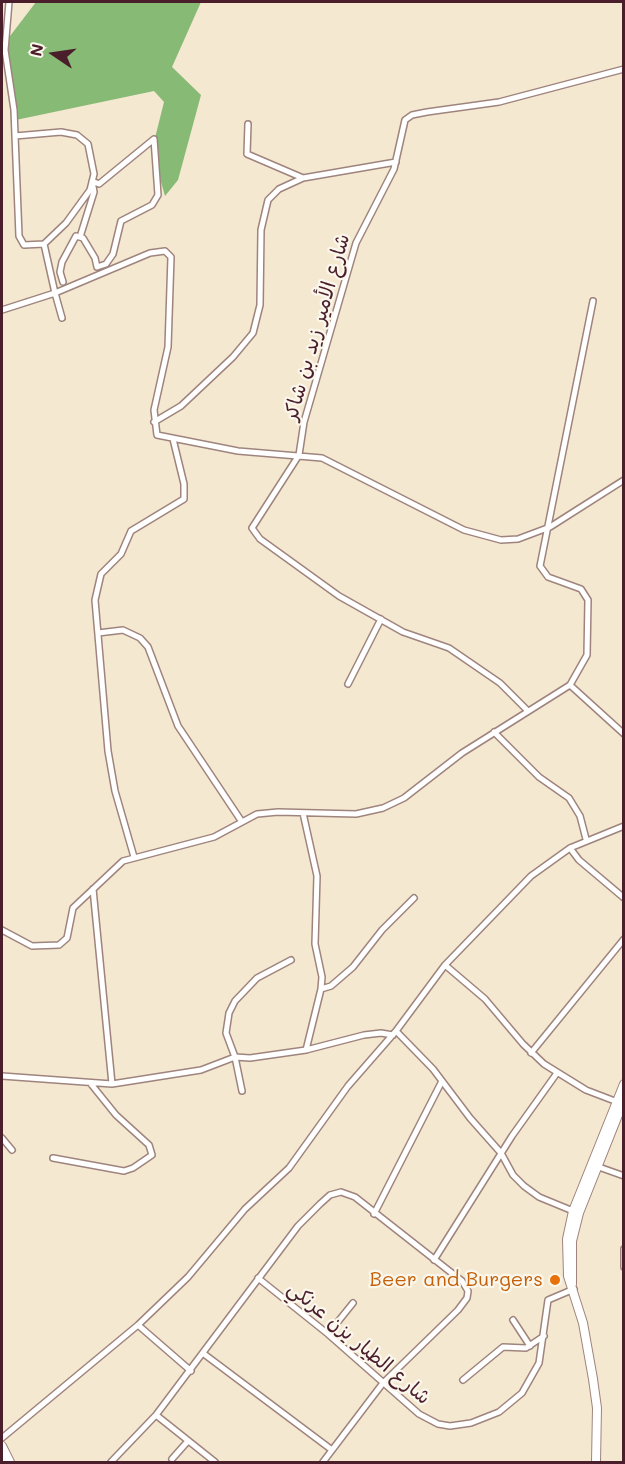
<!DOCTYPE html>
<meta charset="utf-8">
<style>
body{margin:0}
#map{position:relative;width:625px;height:1464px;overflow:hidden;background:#f4e8d0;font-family:Mali,sans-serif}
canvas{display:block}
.frame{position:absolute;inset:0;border:3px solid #4a1f2b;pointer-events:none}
.north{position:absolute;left:24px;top:24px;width:60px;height:60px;-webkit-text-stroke:4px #fbf7ec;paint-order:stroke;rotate:283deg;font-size:16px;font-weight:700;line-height:24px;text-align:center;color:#4a1f2b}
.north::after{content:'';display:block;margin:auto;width:21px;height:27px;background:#4a1f2b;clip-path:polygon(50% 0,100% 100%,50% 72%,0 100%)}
</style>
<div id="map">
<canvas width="625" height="1464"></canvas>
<div class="frame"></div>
<div class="north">N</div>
</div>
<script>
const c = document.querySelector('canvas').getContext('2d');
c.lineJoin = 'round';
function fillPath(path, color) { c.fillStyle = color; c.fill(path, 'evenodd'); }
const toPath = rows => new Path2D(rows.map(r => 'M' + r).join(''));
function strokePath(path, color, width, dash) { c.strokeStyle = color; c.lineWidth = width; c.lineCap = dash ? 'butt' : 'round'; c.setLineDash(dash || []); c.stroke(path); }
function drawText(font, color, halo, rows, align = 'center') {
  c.font = font + ' Mali,"Playpen Sans Arabic",sans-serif'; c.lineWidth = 4.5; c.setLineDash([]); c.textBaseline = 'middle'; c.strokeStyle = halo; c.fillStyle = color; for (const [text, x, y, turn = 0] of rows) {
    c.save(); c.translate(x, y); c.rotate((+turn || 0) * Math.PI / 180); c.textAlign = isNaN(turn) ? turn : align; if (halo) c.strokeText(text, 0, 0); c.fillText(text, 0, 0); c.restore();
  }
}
fillPath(toPath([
 [36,2,201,2,172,67,201,95,178,180,165,196,152,150,164,102,154,91,11,121,7,40]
]), '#86ba75');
const minor = toPath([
 [5,50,9,2],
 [2,52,5,50,14,110,19,236,24,245,44,244,55,293,150,253,165,251,171,257,168,347,154,410,157,435,238,451,322,458,464,530,501,540,518,539,550,527,624,480],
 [248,124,247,154,303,178],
 [15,136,61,132,77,135,88,144,94,174,90,190,66,223,44,244],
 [63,282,60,272,62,262,76,236,83,238,95,258,97,267,106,264,113,254,121,221,152,205,158,195,154,139,99,184,92,181,94,192,80,237],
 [2,310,55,293,62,318],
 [154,422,181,406,233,357,253,333,260,305,261,230,268,200,279,189,303,178,396,162],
 [98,633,123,630,140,638,148,647,178,726,242,822],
 [348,684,381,619],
 [570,685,624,734],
 [527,710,500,683,449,648,403,632,339,596,260,539,252,528,299,455,304,422,356,243,394,169,405,120,412,115,427,112,499,102,624,69],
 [494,732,539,777,569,798,580,816,586,839],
 [303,813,317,876,315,944,322,977,321,989],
 [570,848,579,860,624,898],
 [134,857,115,791,108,751,95,600,101,574,121,554,131,531,184,499,184,484,173,439],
 [93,889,112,1084],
 [2,930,32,946,59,945,67,938,73,908,123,861,214,837,257,814,278,812,356,814,383,808,404,798,462,753,570,685,587,655,588,600,581,589,548,577,540,566,593,301],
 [291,960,257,978,235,1001,229,1013,226,1033,235,1057,250,1058,306,1050,364,1035,381,1033,393,1035],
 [445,965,485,999,523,1044,544,1064,586,1090,620,1103],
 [396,1031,433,1069,470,1118,501,1153,513,1175,524,1186,539,1197,573,1211],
 [306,1050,321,989,331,986,353,967,382,930,414,898],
 [531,1053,624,939],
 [2,1076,112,1084,201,1070,235,1057,242,1091],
 [2,1138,12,1150],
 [53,1158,124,1171,133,1168,152,1155,149,1145,116,1115,91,1084],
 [596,1166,624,1176],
 [374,1214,442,1081],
 [624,1249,624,1267],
 [434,1260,512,1136,557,1073],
 [258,1278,328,1334,419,1414,438,1424,450,1426,471,1423,499,1412,522,1393,539,1363,548,1300,574,1289],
 [513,1320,530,1346],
 [138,1325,191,1371],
 [328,1334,353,1303],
 [204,1354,332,1450],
 [463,1380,503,1347,526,1348,544,1336],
 [156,1415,215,1462],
 [2,1438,138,1325,188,1277,245,1209,289,1168,348,1086,396,1031,445,965,531,876,570,848,624,826],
 [172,1459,188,1441],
 [111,1462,156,1415,298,1226,320,1204,330,1195,341,1192,355,1197,462,1281,468,1291,467,1298,458,1310,383,1383,323,1462]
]);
const secondary = toPath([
 [572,1284,572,1241,579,1213,624,1100],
 [2,1446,10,1462],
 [2,1461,2,1462],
 [596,1462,597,1408,593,1379,583,1323,568,1276,567,1239,573,1211,624,1084]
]);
strokePath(minor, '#9f847e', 8);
strokePath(secondary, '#9f847e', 10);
strokePath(minor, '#fff', 5);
strokePath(secondary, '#fff', 8);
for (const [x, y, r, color] of [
 [555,1280,6,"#e8710a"]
]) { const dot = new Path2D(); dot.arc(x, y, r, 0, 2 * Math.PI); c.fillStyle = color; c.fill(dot); strokePath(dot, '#fbf7ec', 2); }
drawText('20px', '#4a1f2b', '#fbf7ec', [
 ["شارع الأمير زيد بن شاكر",317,327,-74],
 ["شارع الطيار يزن عرنكي",359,1343,40]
]);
drawText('20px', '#c56008', '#fbf7ec', [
 ["Beer and Burgers",543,1280]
], 'right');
</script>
